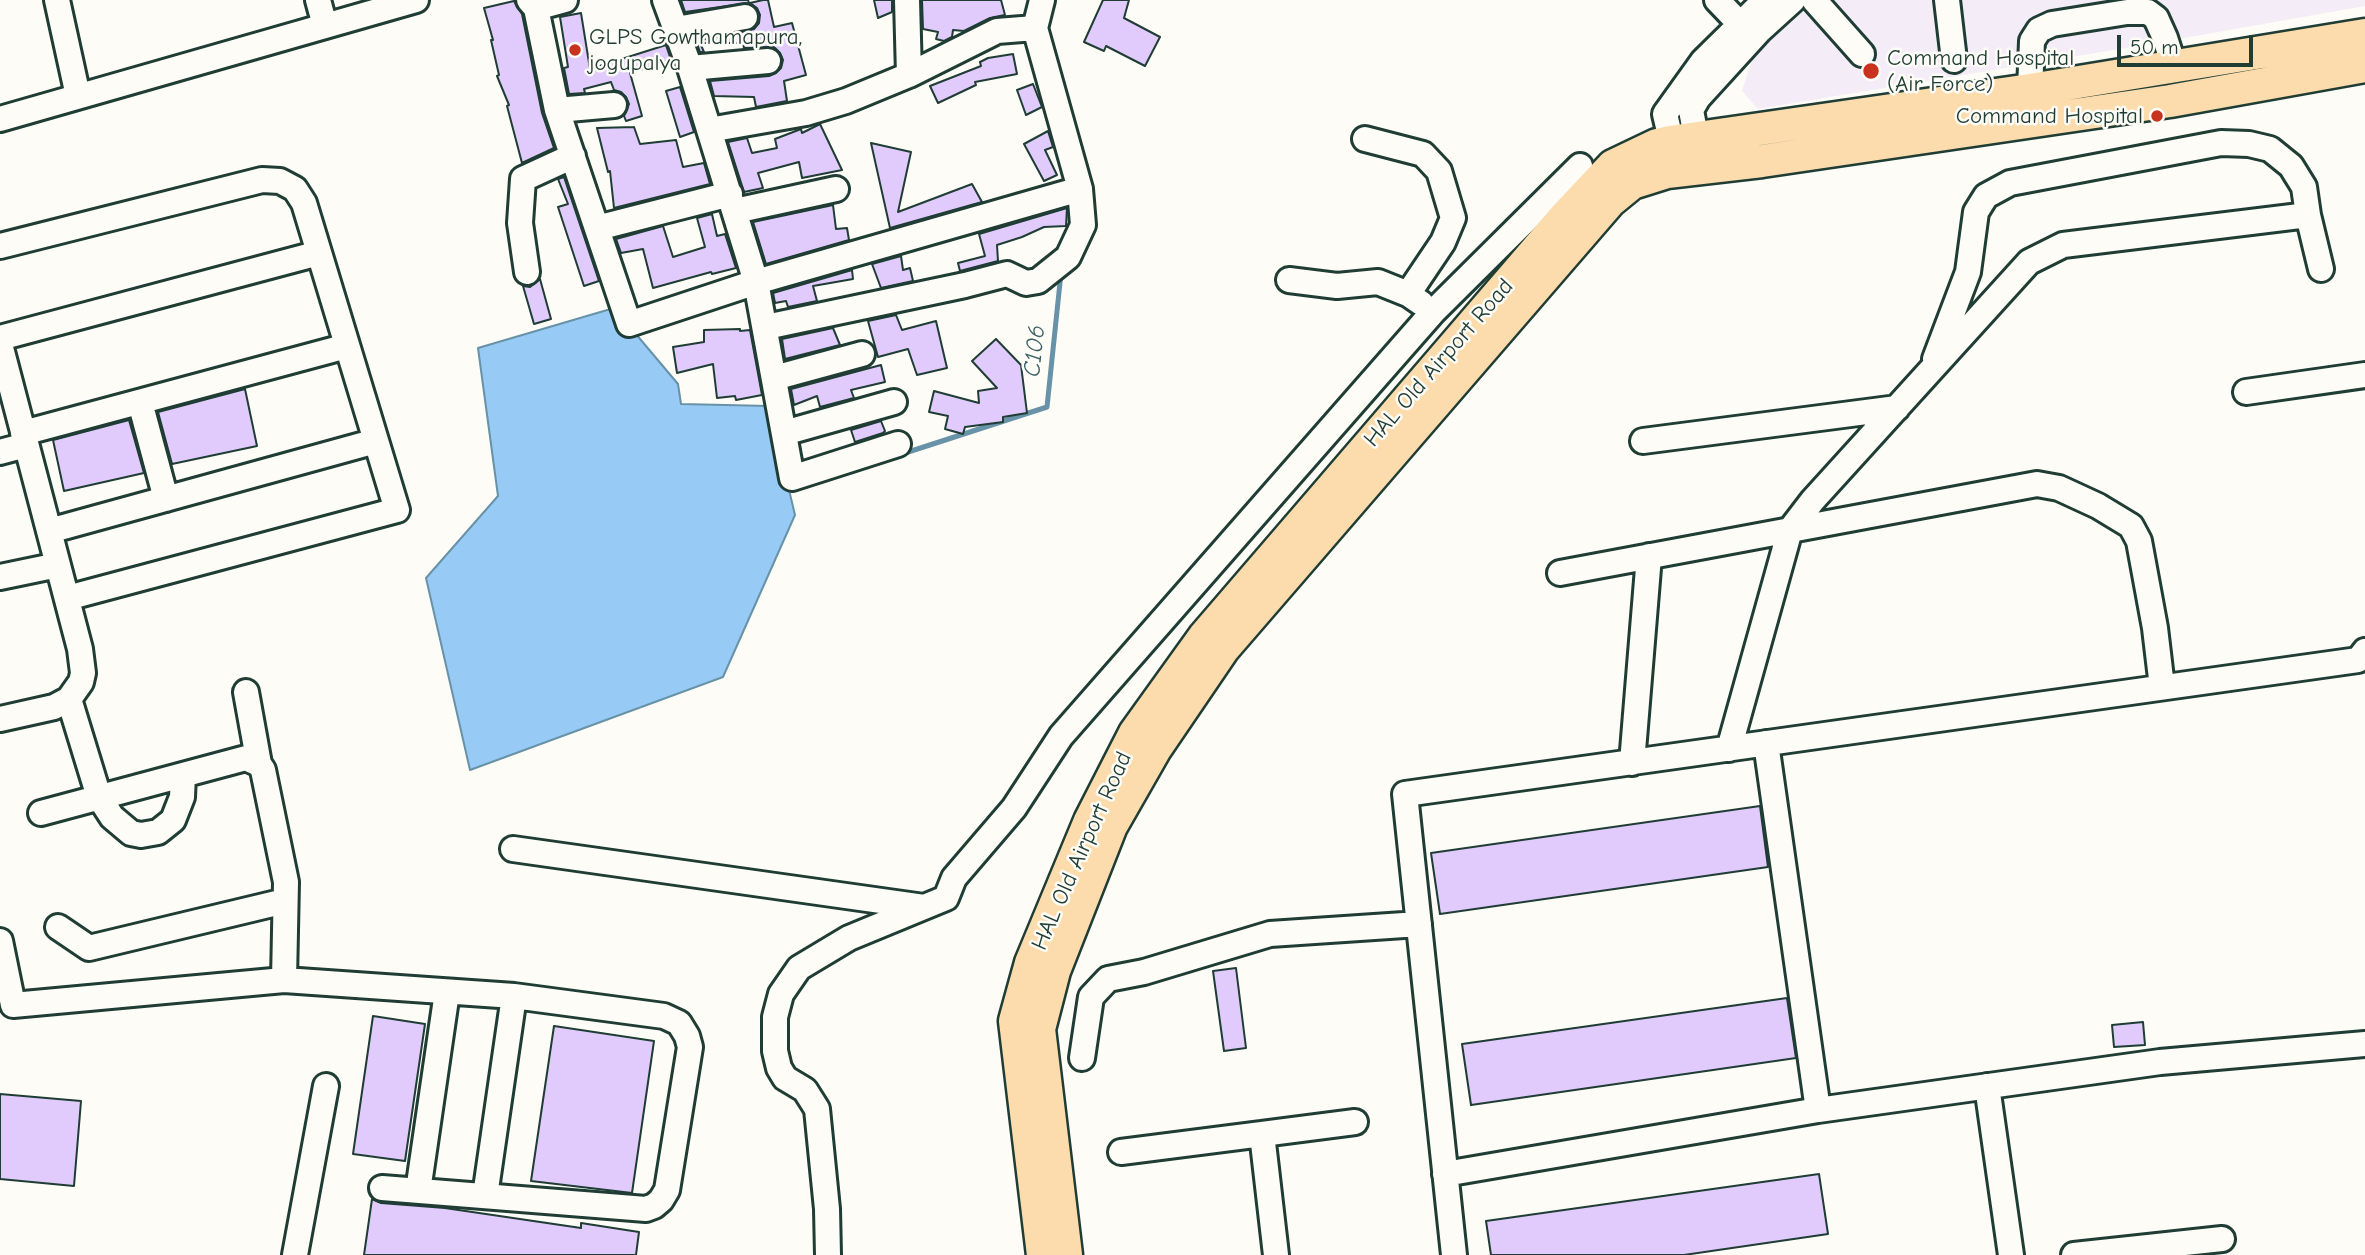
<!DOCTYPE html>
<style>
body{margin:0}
#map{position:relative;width:2365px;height:1255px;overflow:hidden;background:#fdfcf7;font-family:"Comic Neue",sans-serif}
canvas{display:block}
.scale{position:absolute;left:2117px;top:35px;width:136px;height:32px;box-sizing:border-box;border:4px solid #1f3d34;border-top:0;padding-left:9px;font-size:21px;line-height:24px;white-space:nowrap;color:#1f3d34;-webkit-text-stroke:5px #fdfcf7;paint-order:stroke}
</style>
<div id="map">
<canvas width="2365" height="1255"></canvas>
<div class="scale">50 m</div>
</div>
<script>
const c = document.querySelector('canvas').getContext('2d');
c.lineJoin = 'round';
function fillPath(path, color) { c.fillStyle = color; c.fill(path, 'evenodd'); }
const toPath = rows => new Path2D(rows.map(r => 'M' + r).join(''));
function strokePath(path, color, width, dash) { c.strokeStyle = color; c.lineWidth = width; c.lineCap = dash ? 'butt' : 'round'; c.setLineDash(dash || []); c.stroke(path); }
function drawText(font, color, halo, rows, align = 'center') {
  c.font = font + ' "Comic Neue",sans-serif'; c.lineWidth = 5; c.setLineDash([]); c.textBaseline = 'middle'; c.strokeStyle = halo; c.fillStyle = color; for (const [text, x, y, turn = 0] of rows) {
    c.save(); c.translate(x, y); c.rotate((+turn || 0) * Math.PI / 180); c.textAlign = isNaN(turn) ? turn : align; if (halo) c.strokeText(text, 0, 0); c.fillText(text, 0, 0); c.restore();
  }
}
fillPath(toPath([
 [1811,0,2365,0,2365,6,2156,43,1758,109,1742,91,1755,50]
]), '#f4edf8');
const water = toPath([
 [614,308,678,384,681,404,769,406,795,515,723,677,470,770,426,578,498,496,478,348,614,308]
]);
fillPath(water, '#97caf4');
strokePath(water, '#6792a7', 2);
strokePath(toPath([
 [902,454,1047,407,1061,273]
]), '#6792a7', 5);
const building = toPath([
 [681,0,748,0,749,3,685,12,681,0],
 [763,0,768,0,774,27,792,23,806,75,784,81,787,101,756,107,754,97,714,96,710,81,769,76,776,73,781,68,783,60,780,53,774,47,744,48,743,43,700,43,704,52,700,52,696,41,754,29,759,23,760,15,757,8,750,3,763,0],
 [874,0,892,0,892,12,878,18,874,0],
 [922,0,1001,0,1005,15,990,18,964,31,953,30,952,37,944,41,936,39,938,32,923,29,922,0],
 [1103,0,1129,0,1124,18,1160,37,1145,66,1106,46,1104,51,1084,42,1103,0],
 [514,1,522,14,542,113,554,148,522,163,507,106,509,105,497,76,499,75,491,40,493,40,484,8,514,1],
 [581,13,590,69,666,45,671,60,630,73,642,116,626,121,624,116,629,104,626,97,621,92,614,90,611,82,584,89,585,93,569,94,564,68,568,67,560,17,581,13],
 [1013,54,1017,74,975,82,976,85,938,103,930,86,981,66,980,62,988,58,1013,54],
 [1033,84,1042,107,1026,115,1017,90,1033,84],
 [680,87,694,132,680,137,666,91,680,87],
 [820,124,842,170,802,178,799,162,758,173,763,188,744,192,728,142,747,138,752,153,777,148,775,139,801,129,802,133,820,124],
 [634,127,640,144,676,140,683,167,704,163,710,184,614,208,610,171,608,172,597,128,634,127],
 [1048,131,1053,147,1045,150,1057,175,1044,181,1024,144,1048,131],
 [871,143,911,152,898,212,972,184,982,202,890,228,871,143],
 [564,177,599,281,584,286,558,207,568,204,558,179,564,177],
 [833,205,836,229,847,228,849,240,766,264,753,222,833,205],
 [1067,208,1066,226,1044,227,1022,237,997,245,998,261,960,271,958,263,985,256,979,234,1067,208],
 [712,214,717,236,725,234,736,268,712,274,711,272,653,288,643,249,621,253,616,239,663,226,673,257,705,247,697,218,712,214],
 [901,256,903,270,910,268,913,281,881,288,872,264,901,256],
 [852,270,853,279,813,286,817,301,788,307,786,301,775,303,773,293,852,270],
 [540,279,551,319,534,324,523,286,530,287,540,279],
 [896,315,902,330,936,321,947,368,917,375,908,349,878,357,868,321,896,315],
 [833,328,840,345,785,359,782,339,833,328],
 [740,329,740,331,750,330,762,395,736,400,735,396,717,398,713,364,677,373,673,347,704,342,704,330,740,329],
 [996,339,1021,365,1027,413,1003,417,1003,422,965,427,963,434,945,429,948,416,929,412,934,391,979,403,978,391,997,388,972,361,996,339],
 [881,365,885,382,851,390,854,398,820,407,817,396,794,405,791,389,881,365],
 [245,389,257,446,172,464,158,412,245,389],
 [129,420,144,473,64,491,53,440,129,420],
 [881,421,885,431,883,433,855,442,851,430,881,421],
 [1760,806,1768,867,1440,914,1431,853,1760,806],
 [1236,968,1246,1048,1224,1051,1213,971,1236,968],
 [1787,998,1796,1058,1471,1105,1462,1044,1787,998],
 [373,1016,425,1024,405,1161,353,1154,373,1016],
 [2143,1022,2145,1045,2114,1047,2112,1025,2143,1022],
 [554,1026,654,1041,632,1193,531,1181,554,1026],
 [0,1094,81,1101,74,1186,0,1179,0,1094],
 [1819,1174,1828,1234,1684,1255,1491,1255,1486,1221,1819,1174],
 [372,1199,381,1203,445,1208,581,1228,581,1223,639,1232,636,1255,364,1255,372,1199]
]);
fillPath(building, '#e0cbfc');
strokePath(building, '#1f3d34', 2);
const minor = toPath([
 [57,0,78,96],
 [318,0,325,26],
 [529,0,536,8,565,0],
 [665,0,690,68,756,282,792,478,898,444],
 [907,0,909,75],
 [1717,0,1740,24],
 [1814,0,1862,54],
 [1947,0,1954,60],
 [536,8,557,110,629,324,756,282,1080,189,1035,28,1042,0],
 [676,29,745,17],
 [690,68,768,61],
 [2030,90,2032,41,2039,30,2052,24,2127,12,2148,12,2156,18,2165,38,2174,66],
 [557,110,614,105],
 [0,119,416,0],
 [709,130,806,113,846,101,909,75,997,31,1035,28],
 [1365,139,1423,154,1439,171,1453,218,1443,242,1408,294],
 [1702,154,1696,137,1691,110,1698,98,1760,30,1793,0],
 [1675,157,1665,114,1703,61,1765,0],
 [735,211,836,189],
 [597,228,730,194],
 [0,246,262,180,280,181,295,189,304,203,397,510,67,598],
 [527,272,520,223,523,179,573,156],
 [1289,280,1337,286,1378,282,1408,294,1421,303],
 [766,327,965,285,1007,274,1026,283,1038,281,1068,257,1083,225,1080,189],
 [0,338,319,253],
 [0,344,80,649,83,673,81,682,69,699,54,707,0,719],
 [1935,359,1968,272,1976,212,1986,196,2010,183,2221,143,2249,144,2270,149,2291,166,2304,187,2308,215,2321,269],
 [774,378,862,354],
 [2246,392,2365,375],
 [140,402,166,499],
 [23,433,347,346],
 [784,433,894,402],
 [1643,441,1897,408],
 [0,452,26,445],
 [49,531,376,441],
 [1560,573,2037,484,2059,488,2098,506,2131,526,2139,541,2155,628,2162,687],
 [0,577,58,565],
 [246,692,259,764],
 [69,699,99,797,112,817,131,833,141,835,158,832,173,820,182,797,183,775],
 [1766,743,1818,1110,2160,1062,2365,1044],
 [1729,749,1790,530,1813,500,2029,262,2063,245,2308,215],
 [1632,763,1649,556],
 [41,813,246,758,259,764,263,770,286,882,284,980],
 [513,849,924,907],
 [58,927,89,948,285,901],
 [0,941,13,1005,284,980,514,996,664,1016,679,1023,687,1036,690,1047,667,1190,661,1200,654,1206,646,1209,382,1188],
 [1082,1058,1091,997,1108,979,1144,972,1270,934,1419,924],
 [1987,1086,2011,1255],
 [1121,1152,1262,1134],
 [1445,1174,1818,1110],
 [418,1191,447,992],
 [485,1196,514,996],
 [295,1255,326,1086],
 [828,1255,827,1209,817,1109,805,1090,785,1078,779,1068,775,1051,775,1017,781,994,799,968,849,938,946,898,954,878,1014,808,1061,736,1433,312,1580,166],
 [1276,1255,1262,1134,1355,1122],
 [1454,1255,1405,794,2358,660,2365,651],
 [2074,1255,2222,1239]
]);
const major = toPath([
 [1043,1255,1015,1021,1031,963,1090,821,1135,733,1204,637,1565,217,1613,166,1657,145,1670,142,2030,90,2365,35],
 [1066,1255,1039,1029,1054,971,1111,826,1155,749,1223,649,1610,201,1632,183,1667,172,1762,161,2170,101,2365,66]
]);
strokePath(minor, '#1f3d34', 30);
strokePath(major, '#1f3d34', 37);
strokePath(minor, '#fdfcf7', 24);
strokePath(major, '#fcdcac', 32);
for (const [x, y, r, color] of [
 [575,50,7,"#c8321e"],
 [1871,71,9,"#c8321e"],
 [2157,116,7,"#c8321e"]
]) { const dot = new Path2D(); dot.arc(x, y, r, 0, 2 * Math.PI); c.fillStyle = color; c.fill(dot); strokePath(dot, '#fdfcf7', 2.5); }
drawText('23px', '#1f3d34', '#fdfcf7', [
 ["GLPS Gowthamapura,",589,37],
 ["jogupalya",589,63],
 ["Command Hospital",1887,58],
 ["(Air Force)",1887,84],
 ["Command Hospital",2143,116,"right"]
], 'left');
drawText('23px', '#1f3d34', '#fdfcf7', [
 ["HAL Old Airport Road",1439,363,-49],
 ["HAL Old Airport Road",1082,851,-66]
]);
drawText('italic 24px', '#3d6064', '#fdfcf7', [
 ["C106",1035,351,-84]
]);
</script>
